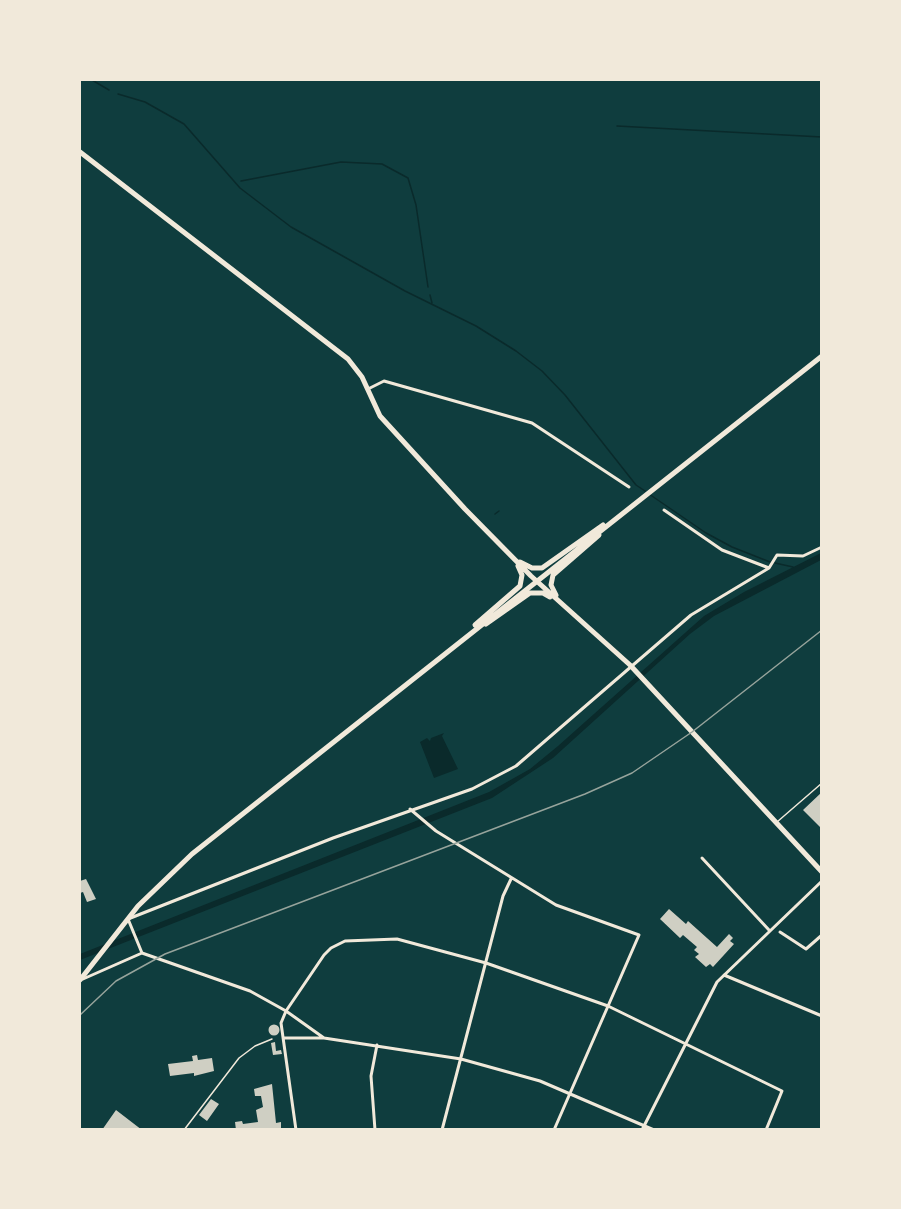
<!DOCTYPE html>
<style>
body{margin:0}
#map{position:relative;width:901px;height:1209px;overflow:hidden;background:#0f3d3e;font-family:Barlow,sans-serif}
canvas{display:block}
.frame{position:absolute;inset:0;border:81px solid #f1e9da;pointer-events:none}
</style>
<div id="map">
<canvas width="901" height="1209"></canvas>
<div class="frame"></div>
</div>
<script>
const c = document.querySelector('canvas').getContext('2d');
c.lineJoin = 'round';
function fillPath(path, color) { c.fillStyle = color; c.fill(path, 'evenodd'); }
const toPath = rows => new Path2D(rows.map(r => 'M' + r).join(''));
function strokePath(path, color, width, dash) { c.strokeStyle = color; c.lineWidth = width; c.lineCap = dash ? 'butt' : 'round'; c.setLineDash(dash || []); c.stroke(path); }
fillPath(toPath([
 [821,553,821,560,714,616,690,634,553,758,492,798,80,960,80,954,489,792,530,769,558,746,704,616,744,592],
 [444,733,442,736,458,769,434,778,420,742,427,738,430,741,431,738]
]), '#0a2a2b');
strokePath(toPath([
 [92,80,109,90],
 [118,94,145,102,184,124,240,188,291,227,405,291,476,326,516,351,542,371,565,395,636,485,645,491],
 [617,126,822,137],
 [241,181,341,162,382,164,408,178,416,205,428,287],
 [430,295,432,303],
 [649,494,706,533,732,547,770,562],
 [495,514,499,511],
 [775,563,793,567]
]), '#0a2a2b', 1.5);
fillPath(toPath([
 [822,792,822,829,803,810],
 [86,879,96,899,87,902,83,892,80,893,80,881],
 [669,909,686,924,688,921,717,947,729,934,733,938,730,941,734,944,713,967,710,964,706,967,695,957,699,954,694,950,697,947,683,935,680,938,660,919],
 '268.5 1030a5.5 5.5 0 1 1 11 0a5.5 5.5 0 1 1-11 0Z',
 [275,1042,276,1051,281,1050,282,1054,273,1055,271,1043],
 [197,1055,198,1060,212,1058,214,1071,194,1076,194,1073,170,1076,168,1064,193,1061,192,1056],
 [272,1084,276,1123,281,1122,281,1128,236,1130,235,1122,242,1121,243,1124,258,1122,256,1110,263,1107,261,1096,255,1096,254,1089],
 [211,1099,219,1104,207,1121,199,1115],
 [116,1110,142,1130,102,1130]
]), '#cfcfc3');
strokePath(toPath([
 [777,822,822,783],
 [184,1130,239,1058,255,1046,272,1039]
]), '#f1e9da', 1.5);
strokePath(toPath([
 [368,389,384,381,532,423,629,487],
 [664,510,722,550,769,568],
 [410,809,436,831,556,905,639,935,554,1130],
 [702,858,769,930],
 [780,932,806,949,822,935],
 [142,953,128,919,333,838,472,789,516,766,691,615,769,568,777,555,803,556,822,547],
 [142,953,250,991,286,1011,324,1038],
 [724,975,822,1016],
 [83,979,142,953],
 [284,1038,324,1038,461,1059,540,1081,654,1130],
 [296,1130,281,1023,286,1011,324,955,331,948,345,941,397,939,486,963,608,1006,782,1091,766,1130],
 [375,1130,371,1076,377,1045],
 [399,1130,431,1130],
 [442,1130,503,896,511,879],
 [642,1130,717,982,822,881]
]), '#f1e9da', 3);
strokePath(toPath([
 [80,152,348,359,362,377,380,416,465,509,531,576,630,665,822,872],
 [520,562,532,568,542,568,603,525],
 [556,595,551,585,553,575,599,535],
 [486,624,530,593,543,593,550,597],
 [475,625,520,586,522,575,518,566],
 [80,980,138,906,192,854,822,356]
]), '#f1e9da', 5);
strokePath(toPath([
 [80,1015,116,981,165,954,585,794,632,773,692,732,822,630]
]), '#97a49c', 1.5);
</script>
